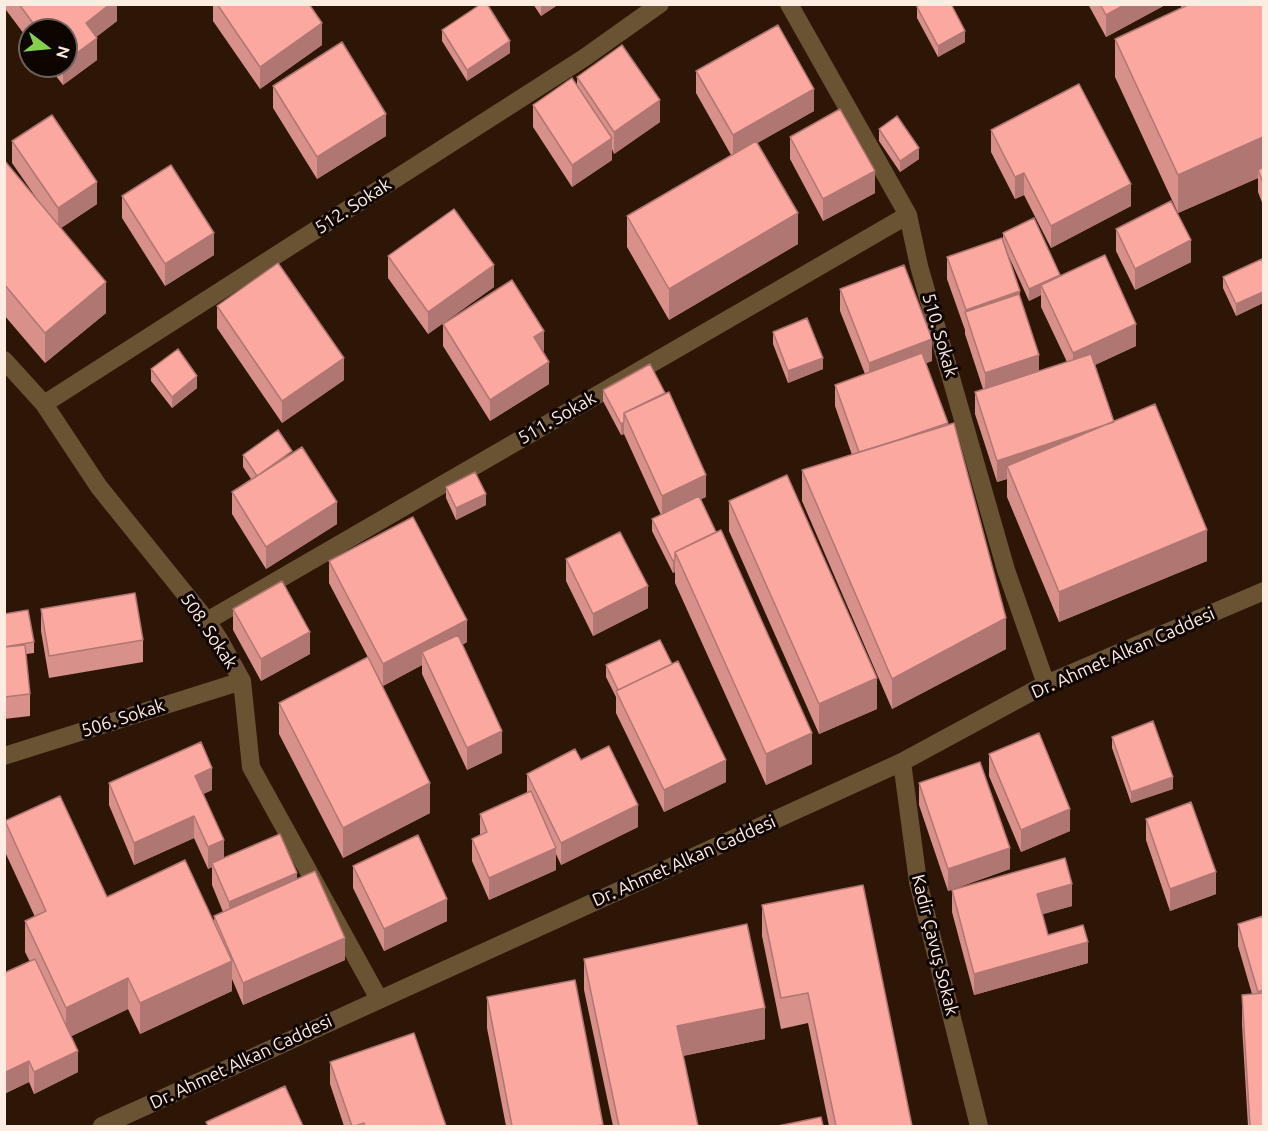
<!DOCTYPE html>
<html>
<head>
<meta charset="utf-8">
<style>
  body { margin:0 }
  #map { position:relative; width:1268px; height:1131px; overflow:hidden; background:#2d1605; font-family:Ubuntu,sans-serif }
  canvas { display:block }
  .frame { position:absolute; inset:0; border:6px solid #fcece1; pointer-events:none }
  .north { position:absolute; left:18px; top:18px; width:60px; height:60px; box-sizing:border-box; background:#0e0501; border:2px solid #6d615b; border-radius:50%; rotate:106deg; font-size:16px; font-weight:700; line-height:24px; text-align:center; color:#fcece1 }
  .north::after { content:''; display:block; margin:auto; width:21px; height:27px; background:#86cf4b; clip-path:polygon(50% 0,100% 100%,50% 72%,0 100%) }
</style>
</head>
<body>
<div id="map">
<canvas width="1268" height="1131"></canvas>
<div class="frame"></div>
<div class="north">N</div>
</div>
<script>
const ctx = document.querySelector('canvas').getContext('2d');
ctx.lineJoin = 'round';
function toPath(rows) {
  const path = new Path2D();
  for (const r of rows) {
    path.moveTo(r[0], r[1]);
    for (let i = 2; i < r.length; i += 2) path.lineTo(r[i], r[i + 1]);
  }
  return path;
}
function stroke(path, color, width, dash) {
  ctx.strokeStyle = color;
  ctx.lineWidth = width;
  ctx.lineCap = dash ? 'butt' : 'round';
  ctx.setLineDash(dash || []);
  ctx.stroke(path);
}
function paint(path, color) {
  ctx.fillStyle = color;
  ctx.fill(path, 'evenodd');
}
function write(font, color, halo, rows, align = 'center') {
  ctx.font = font + ' Ubuntu,sans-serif';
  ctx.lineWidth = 6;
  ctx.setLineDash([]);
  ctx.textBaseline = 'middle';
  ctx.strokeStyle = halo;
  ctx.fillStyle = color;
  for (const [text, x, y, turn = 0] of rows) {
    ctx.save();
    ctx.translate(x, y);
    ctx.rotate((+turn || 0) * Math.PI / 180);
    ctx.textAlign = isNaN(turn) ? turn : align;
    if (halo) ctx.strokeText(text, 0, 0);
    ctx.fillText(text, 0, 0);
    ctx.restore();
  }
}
stroke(toPath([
  [789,4,908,215,919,266,1006,570,1046,684],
  [4,360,44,404,99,487,207,621,220,641,242,681,251,767,379,999],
  [44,404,584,58,660,4],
  [207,621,908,215],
  [4,756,242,681],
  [902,762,918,882,979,1126],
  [102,1126,902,762,1046,684,1264,591]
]), '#695333', 18);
paint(toPath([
  [6,4,117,4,117,21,96,37,97,60,63,85,48,66,66,66,66,30,30,30,30,42,6,10],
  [213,4,309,4,322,45,260,89,213,21],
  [533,4,559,4,541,16],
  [1088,4,1167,4,1106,37],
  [1180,4,1263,4,1263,205,1258,192,1258,178,1178,213,1115,77,1115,39,1182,8],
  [917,7,965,42,938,57,917,18],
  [442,30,510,53,467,81,442,41],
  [696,71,814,111,757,143,798,244,669,320,627,247,627,216,731,155,696,93],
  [577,77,660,122,614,154,612,149,612,160,572,187,533,127,533,105,577,85],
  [273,86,386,136,317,179,273,108],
  [879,129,919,159,900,172,879,141],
  [991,130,1131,206,1051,248,1024,195,1015,199,991,152],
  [790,137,875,193,823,221,790,159],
  [12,141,97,204,61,228,106,313,45,363,4,315,4,160,37,199,12,163],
  [122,196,214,255,165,286,122,218],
  [1116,229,1191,262,1135,290,1116,251],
  [1003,233,1060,276,1136,346,1095,365,1114,422,1207,561,1059,622,1007,497,1007,479,997,482,975,414,975,392,983,389,965,334,965,330,947,279,947,257,1003,243],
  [1005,248,1029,301,1041,295,1041,307,1067,362,1039,371,1020,297],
  [388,256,494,287,428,334,388,278],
  [1263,263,1263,303,1236,316,1223,288,1223,277],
  [840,289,932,361,926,363,948,425,1006,649,892,709,802,501,802,470,852,455,835,406,835,385,865,374,840,311],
  [217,306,344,380,282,423,217,328],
  [443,324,544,353,549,384,490,421,443,346],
  [773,332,823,369,788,383,773,344],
  [151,369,197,388,172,408,151,381],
  [603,390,706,497,701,499,812,764,766,785,675,583,675,572,673,573,652,531,652,519,661,515,624,434,621,435,603,401],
  [243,455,337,524,266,569,232,514,232,492,251,479,243,467],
  [446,487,486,505,456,520,446,498],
  [729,501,877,709,819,734,729,531],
  [566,559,648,608,593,636,566,581],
  [329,561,467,642,462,645,502,753,467,770,422,674,422,665,383,686,329,583],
  [41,609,143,640,143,662,49,678,41,631],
  [233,609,310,654,261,681,233,630],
  [4,614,34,642,34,653,26,654,30,694,30,716,4,719],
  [606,665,726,782,664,812,616,713,616,697,606,677],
  [279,703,430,813,343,858,279,734],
  [1112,737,1173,789,1131,803,1112,748],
  [989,754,1070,831,1021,852,989,776],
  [581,760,638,827,561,865,556,854,556,870,489,900,472,861,472,839,480,836,480,814,527,793,527,774],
  [109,783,212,790,203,794,224,858,297,879,345,960,243,1005,232,979,232,991,140,1034,128,1009,71,1036,78,1072,34,1094,29,1082,4,1094,4,973,30,962,25,952,25,921,35,917,5,852,5,821,107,897,214,921,214,916,223,912,212,885,212,867,208,869,194,838,134,865,109,805],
  [919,783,1010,869,948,891,919,805],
  [1146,819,1216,894,1170,911,1146,840],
  [353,866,447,921,384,951,353,888],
  [952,890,1072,906,1042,914,1048,935,1088,963,974,995,952,912],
  [762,905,912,1126,829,1126,808,1023,781,1029,762,936],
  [1263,916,1263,1126,1248,1126,1242,1025,1242,995,1252,994,1238,946,1238,924],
  [584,959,765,1039,683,1056,698,1126,613,1126,584,990],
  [487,997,603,1125,603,1126,506,1126,487,1028],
  [330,1062,446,1126,344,1126,330,1084]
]), '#d8908a');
paint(toPath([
  [110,4,117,4,117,21,86,45,86,23],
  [541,4,559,4,541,16],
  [1126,4,1167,4,1106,37,1106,15],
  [322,23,322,45,260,89,260,67],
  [965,31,965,42,938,57,938,46],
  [97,38,97,60,63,85,63,66,66,66,66,61],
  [510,41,510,53,467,81,467,70],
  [814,89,814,111,733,157,733,135],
  [660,100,660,122,614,154,614,132],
  [386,114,386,136,317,179,317,157],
  [1263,137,1263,175,1258,170,1258,178,1178,213,1178,175],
  [612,138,612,160,572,187,572,165],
  [919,148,919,159,900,172,900,161],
  [875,171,875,193,823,221,823,199],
  [1024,173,1024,195,1015,199,1015,177],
  [97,182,97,204,58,230,58,208],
  [1131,184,1131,206,1051,248,1051,226],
  [798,213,798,244,669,320,669,289],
  [214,233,214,255,165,286,165,264],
  [1191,240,1191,262,1135,290,1135,269],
  [494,265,494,287,428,334,428,312],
  [1060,275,1060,286,1041,285,1041,295,1029,301,1029,289],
  [106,282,106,313,45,363,45,333],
  [1020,291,1020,313,966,315,966,310],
  [1263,292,1263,303,1236,316,1236,304],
  [1136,324,1136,346,1073,375,1073,353],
  [544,331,544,352,534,337],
  [932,339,932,361,869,385,869,363],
  [1039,355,1039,377,985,395,985,373],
  [344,358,344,380,282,423,282,401],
  [823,358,823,369,788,383,788,371],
  [549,362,549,384,490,421,490,400],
  [197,376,197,388,172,408,172,397],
  [624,422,624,434,621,435,621,424],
  [1114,422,1007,466,1007,479,997,482,997,461],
  [948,423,948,445,860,454],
  [706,475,706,497,662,518,662,496],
  [486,494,486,505,456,520,456,508],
  [337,502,337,524,266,569,266,547],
  [1207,530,1207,561,1059,622,1059,592],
  [675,560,675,572,673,573,673,561],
  [648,586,648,608,593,636,593,614],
  [1006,618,1006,649,892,709,892,679],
  [467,620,467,642,428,663,422,652,422,665,383,686,383,664],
  [310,632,310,654,261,681,261,659],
  [877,678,877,709,819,734,819,704],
  [502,731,502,753,467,770,467,748],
  [812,733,812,764,766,785,766,754],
  [726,760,726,782,664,812,664,790],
  [212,768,212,790,195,798,195,776],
  [1173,777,1173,789,1131,803,1131,792],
  [430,783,430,813,343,858,343,828],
  [638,805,638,827,561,865,561,843],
  [1070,809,1070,831,1021,852,1021,830],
  [194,816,194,838,134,865,134,843],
  [224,840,224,862,212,863,212,867,208,869,208,847],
  [556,848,556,870,489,900,489,878],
  [1010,848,1010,869,948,891,948,869],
  [1216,872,1216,894,1170,911,1170,889],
  [297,873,297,895,229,924,229,902],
  [1072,884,1072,906,1037,916,1037,894],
  [447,899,447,921,384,951,384,929],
  [345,938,345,960,243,1005,243,983],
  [1088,942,1088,963,974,995,974,974],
  [232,961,232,991,140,1034,140,1003],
  [128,978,128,1009,66,1039,66,1008],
  [765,1008,765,1039,677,1057,677,1026],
  [78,1051,78,1072,34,1094,34,1072],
  [29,1061,29,1082,4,1094,4,1073]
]), '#b07671');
const building = toPath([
  [19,4,110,4,86,23,97,38,66,61,66,30,38,30,19,4],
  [217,4,309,4,322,23,260,67,217,4],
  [481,4,487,4,510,41,467,70,442,30,481,4],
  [920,4,951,4,965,31,938,46,917,7,920,4],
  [1100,4,1126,4,1106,15,1100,4],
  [1190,4,1263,4,1263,137,1178,175,1115,39,1190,4],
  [778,25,814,89,733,135,696,71,778,25],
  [342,42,386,114,317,157,273,86,342,42],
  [622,45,660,100,614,132,577,77,622,45],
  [572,78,612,138,572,165,533,105,572,78],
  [1079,84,1131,184,1051,226,1024,173,1015,177,991,130,1079,84],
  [840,109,875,171,823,199,790,137,840,109],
  [52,115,97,182,58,208,12,141,52,115],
  [897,116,919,148,900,161,879,129,897,116],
  [756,141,798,213,669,289,627,216,756,141],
  [4,160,106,282,45,333,4,284,4,160],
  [171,165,214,233,165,264,122,196,171,165],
  [1263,167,1263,183,1258,170,1263,167],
  [1171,201,1191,240,1135,269,1116,229,1171,201],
  [454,209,494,265,428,312,388,256,454,209],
  [1034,218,1060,275,1029,289,1003,233,1034,218],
  [1002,238,1020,291,966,310,947,257,1002,238],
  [1105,255,1136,324,1073,353,1041,285,1105,255],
  [1262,259,1263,263,1263,292,1236,304,1223,277,1262,259],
  [278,263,344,358,282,401,217,306,278,263],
  [904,265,932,339,869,363,840,289,904,265],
  [512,280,544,331,534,337,549,362,490,400,443,324,512,280],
  [1019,294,1039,355,985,373,965,312,1019,294],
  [807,318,823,358,788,371,773,332,807,318],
  [178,349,197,376,172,397,151,369,178,349],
  [922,353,948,423,901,439,859,452,835,385,922,353],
  [1091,354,1114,422,997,461,975,392,1091,354],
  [650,364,665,393,624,413,624,422,621,424,603,390,650,364],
  [669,392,706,475,662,496,624,413,669,392],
  [1155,404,1207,530,1059,592,1007,466,1155,404],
  [954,423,1006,618,892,679,802,470,954,423],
  [278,430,292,451,257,476,243,455,278,430],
  [302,447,337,502,266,547,232,492,302,447],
  [475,472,486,494,456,508,446,487,475,472],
  [787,475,877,678,819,704,729,501,787,475],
  [699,496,716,532,675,552,675,560,673,561,652,519,699,496],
  [413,517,467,620,383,664,329,561,413,517],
  [721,530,812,733,766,754,675,552,721,530],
  [620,532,648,586,593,614,566,559,620,532],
  [282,581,310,632,261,659,233,609,282,581],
  [135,593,143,640,49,656,41,609,135,593],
  [28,610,34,642,4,647,4,614,28,610],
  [458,635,502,731,467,748,422,652,458,635],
  [660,640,672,664,618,690,606,665,660,640],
  [25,645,30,694,4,697,4,647,25,645],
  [368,657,430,783,343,828,279,703,368,657],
  [678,661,726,760,664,790,616,691,678,661],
  [1153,721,1173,777,1131,792,1112,737,1153,721],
  [1039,733,1070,809,1021,830,989,754,1039,733],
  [201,742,212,768,195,776,224,840,208,847,194,816,134,843,109,783,201,742],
  [609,746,638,805,561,843,527,774,575,749,581,760,609,746],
  [980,762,1010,848,948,869,919,783,980,762],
  [531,791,556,848,489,878,472,839,487,832,480,814,531,791],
  [60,796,107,897,185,860,232,961,140,1003,128,978,66,1008,25,921,46,911,5,821,60,796],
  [1191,802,1216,872,1170,889,1146,819,1191,802],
  [280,834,297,873,229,902,212,863,280,834],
  [418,835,447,899,384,929,353,866,418,835],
  [1065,858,1072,884,1037,894,1048,935,1083,925,1088,942,974,974,952,890,1065,858],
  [315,871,345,938,243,983,214,916,315,871],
  [863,885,912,1126,836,1126,808,993,781,998,762,905,863,885],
  [1263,916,1263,990,1258,992,1238,924,1263,916],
  [747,924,765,1008,677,1026,698,1126,619,1126,584,959,747,924],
  [35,959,78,1051,34,1072,29,1061,4,1073,4,973,35,959],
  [575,980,603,1125,595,1126,512,1126,487,997,575,980],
  [1263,993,1263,1126,1250,1126,1242,995,1263,993],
  [414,1033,446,1126,365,1126,364,1123,355,1126,352,1126,330,1062,414,1033],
  [285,1086,303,1126,208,1126,206,1122,285,1086],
  [821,1117,823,1126,778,1126,821,1117]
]);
paint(building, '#fba8a1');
stroke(building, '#b07671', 1.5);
write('18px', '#fcece1', '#0e0501', [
  ["512. Sokak",353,206,-33],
  ["510. Sokak",940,335,74],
  ["511. Sokak",557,418,-30],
  ["508. Sokak",209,631,56],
  ["Dr. Ahmet Alkan Caddesi",1123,653,-24],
  ["506. Sokak",123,718,-18],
  ["Dr. Ahmet Alkan Caddesi",684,861,-24],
  ["Kadir Çavuş Sokak",935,945,76],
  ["Dr. Ahmet Alkan Caddesi",241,1062,-25]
]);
</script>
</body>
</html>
